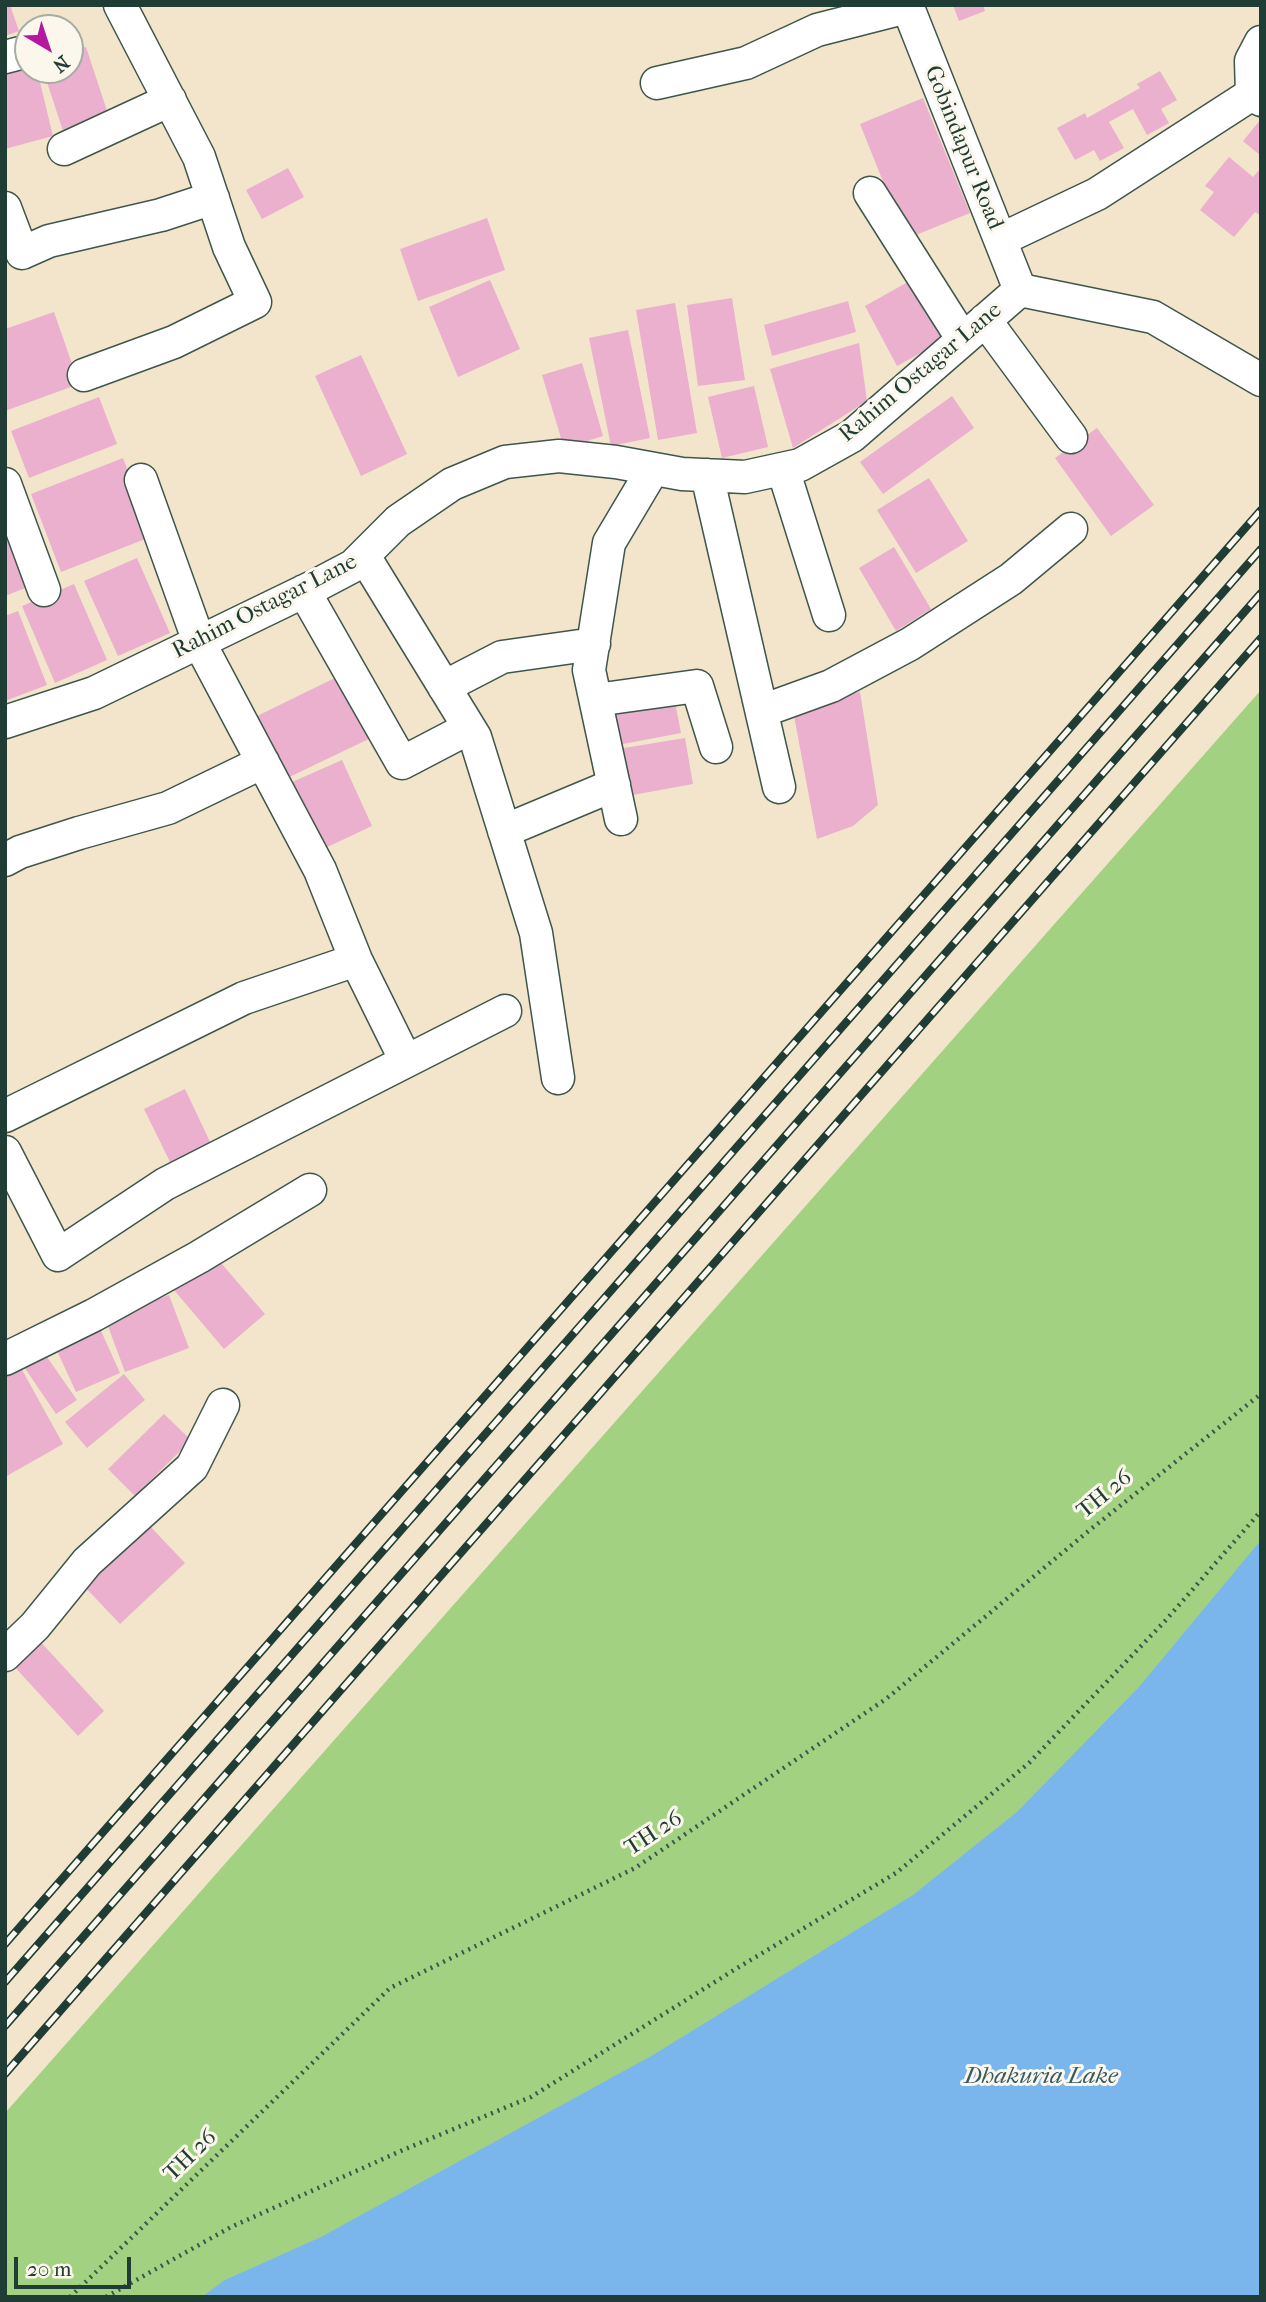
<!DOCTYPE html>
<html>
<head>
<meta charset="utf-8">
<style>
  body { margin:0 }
  #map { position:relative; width:1266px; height:2302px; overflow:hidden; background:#f2e5cb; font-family:"IM FELL French Canon",serif }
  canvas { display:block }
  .frame { position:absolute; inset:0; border:7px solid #1f3d34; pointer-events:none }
  .north { position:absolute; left:14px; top:14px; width:70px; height:70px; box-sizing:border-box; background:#fbf7ec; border:2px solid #a3ada2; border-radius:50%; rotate:141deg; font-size:19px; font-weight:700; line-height:28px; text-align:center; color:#1f3d34 }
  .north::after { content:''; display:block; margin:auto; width:24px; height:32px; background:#b5179e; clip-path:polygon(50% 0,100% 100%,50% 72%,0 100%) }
  .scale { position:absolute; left:14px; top:2257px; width:117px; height:32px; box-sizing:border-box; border:4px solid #1f3d34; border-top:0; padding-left:9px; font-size:21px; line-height:24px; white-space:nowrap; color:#1f3d34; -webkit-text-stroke:5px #fbf7ec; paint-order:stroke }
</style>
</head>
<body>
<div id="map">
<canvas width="1266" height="2302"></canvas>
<div class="frame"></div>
<div class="north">N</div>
<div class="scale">20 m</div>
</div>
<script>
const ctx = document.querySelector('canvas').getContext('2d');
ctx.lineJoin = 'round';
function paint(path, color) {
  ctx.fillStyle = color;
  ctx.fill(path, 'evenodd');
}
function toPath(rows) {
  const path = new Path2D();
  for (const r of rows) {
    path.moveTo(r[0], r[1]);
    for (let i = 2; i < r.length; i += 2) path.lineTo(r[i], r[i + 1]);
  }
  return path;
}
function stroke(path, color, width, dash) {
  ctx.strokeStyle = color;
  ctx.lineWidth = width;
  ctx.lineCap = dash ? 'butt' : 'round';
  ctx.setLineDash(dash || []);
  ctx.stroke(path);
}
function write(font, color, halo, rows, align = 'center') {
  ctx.font = font + ' "IM FELL French Canon",serif';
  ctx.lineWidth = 6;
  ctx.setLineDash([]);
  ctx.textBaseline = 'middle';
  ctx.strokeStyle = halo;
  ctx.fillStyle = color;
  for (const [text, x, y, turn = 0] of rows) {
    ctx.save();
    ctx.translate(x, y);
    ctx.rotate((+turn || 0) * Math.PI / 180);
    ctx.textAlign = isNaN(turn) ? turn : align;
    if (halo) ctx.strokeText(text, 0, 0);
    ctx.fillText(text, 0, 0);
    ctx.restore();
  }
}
paint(toPath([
  [1261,690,1261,2297,5,2297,5,2113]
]), '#a2d281');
paint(toPath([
  [1261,1540,1261,2297,202,2297,225,2280,321,2237,653,2055,913,1895,1017,1812,1139,1687]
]), '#7ab5ec');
paint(toPath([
  [5,5,10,5,19,31,5,36],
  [953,5,983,5,985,11,959,21],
  [86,47,109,117,63,131,43,70,70,70,70,52],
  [28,56,28,70,37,70,53,136,5,149,5,62],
  [1160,71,1177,100,1161,109,1169,123,1147,135,1133,109,1109,122,1124,148,1100,161,1094,150,1075,160,1057,128,1085,113,1087,118,1140,88,1137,84],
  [923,98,970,213,906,239,860,124],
  [1261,119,1261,156,1243,141],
  [1229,157,1253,177,1261,168,1261,216,1255,212,1234,237,1200,210,1214,192,1205,186],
  [288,168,304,197,262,219,246,190],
  [487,218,505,270,418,301,400,249],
  [915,278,948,338,897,366,865,306],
  [490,280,520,349,458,377,429,307],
  [732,298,745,380,698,386,687,305],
  [848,301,856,332,772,356,764,325],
  [675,303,697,433,658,440,636,310],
  [54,312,79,384,5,411,5,329],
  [628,330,650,438,611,446,589,338],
  [859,343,867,401,793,448,770,369],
  [361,355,407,454,361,476,315,376],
  [582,363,603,436,564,448,542,375],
  [754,386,768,447,722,458,708,397],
  [952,396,974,428,883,494,860,462],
  [99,397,117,444,29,478,11,431],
  [1097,428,1154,505,1111,536,1055,458],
  [123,458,153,536,61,572,31,494],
  [929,478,968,541,916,573,877,510],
  [5,515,33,585,5,596],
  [894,547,931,609,896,631,859,568],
  [137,558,170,633,118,656,84,581],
  [74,584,107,660,55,683,22,606],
  [18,611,47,685,5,701,5,616],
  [345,673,375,736,281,781,251,719],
  [860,692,878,805,853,826,817,839,792,705],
  [674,697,681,733,618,745,611,709],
  [685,738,693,784,627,796,618,749],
  [342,760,372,826,321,850,290,783],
  [185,1089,212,1146,172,1166,144,1109],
  [215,1256,265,1314,224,1349,174,1290],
  [169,1295,189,1348,125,1372,105,1318],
  [97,1322,120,1373,76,1392,53,1342],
  [40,1347,77,1400,56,1414,20,1361],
  [21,1368,63,1444,5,1477,5,1377],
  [124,1374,145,1400,87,1448,65,1422],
  [164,1414,191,1440,135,1496,108,1469],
  [147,1523,185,1563,120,1624,82,1584],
  [38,1639,104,1711,78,1736,11,1663]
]), '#eab0ce');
const street = toPath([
  [907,5,1020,290],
  [5,57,28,51],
  [657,83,746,63,817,30,907,7],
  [1252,94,1251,61,1261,42],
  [64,149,170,100],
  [870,193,962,338],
  [5,208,22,253,49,241,161,215,213,198],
  [1000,240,1097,194,1252,94,1261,100],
  [1020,290,1153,317,1261,380],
  [985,320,1071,437],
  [84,375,174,342,255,302,229,247,199,157,120,5],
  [783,469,829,615],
  [707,475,779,787],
  [141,480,199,642,320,870,356,960,406,1061],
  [5,484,44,590],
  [364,556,475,737,536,933,558,1078],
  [304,591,402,763,469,728],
  [444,687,502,657,594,644],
  [596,700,697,686,716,747],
  [762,711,831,686,910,644,1011,579,1071,529],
  [5,722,94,693,317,585,353,566,398,521,452,484,505,462,559,456,616,462,682,474,745,477,800,465,852,436,1020,290],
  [621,819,589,670,609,543,653,469],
  [504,831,614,785],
  [5,860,20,852,79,833,168,808,263,762],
  [5,1116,244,998,356,960],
  [5,1152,58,1255,165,1184,505,1011],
  [5,1359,94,1315,199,1257,310,1190],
  [5,1655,35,1626,87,1562,192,1467,223,1405]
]);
stroke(street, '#3f564b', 35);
stroke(toPath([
  [70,2297,390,1988,635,1868,886,1699,1091,1529,1261,1394],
  [106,2297,231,2227,403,2150,531,2097,734,1970,896,1873,1029,1763,1166,1620,1261,1511]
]), '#3f564b', 4.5, [2, 5]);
stroke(street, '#fff', 32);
const rail = toPath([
  [5,1944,1261,510],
  [5,1982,1261,549],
  [5,2026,1261,593],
  [5,2074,1261,638]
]);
stroke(rail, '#1f3d34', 8);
stroke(rail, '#fbf7ec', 5, [16]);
write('23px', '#1f3d34', '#fbf7ec', [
  ["Gobindapur Road",963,148,68],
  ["Rahim Ostagar Lane",921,373,-40],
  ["Rahim Ostagar Lane",265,607,-27],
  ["TH 26",1105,1495,-39],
  ["TH 26",654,1834,-33],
  ["TH 26",191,2156,-44]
]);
write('italic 24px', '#365b62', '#fbf7ec', [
  ["Dhakuria Lake",1041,2077]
]);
</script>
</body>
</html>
